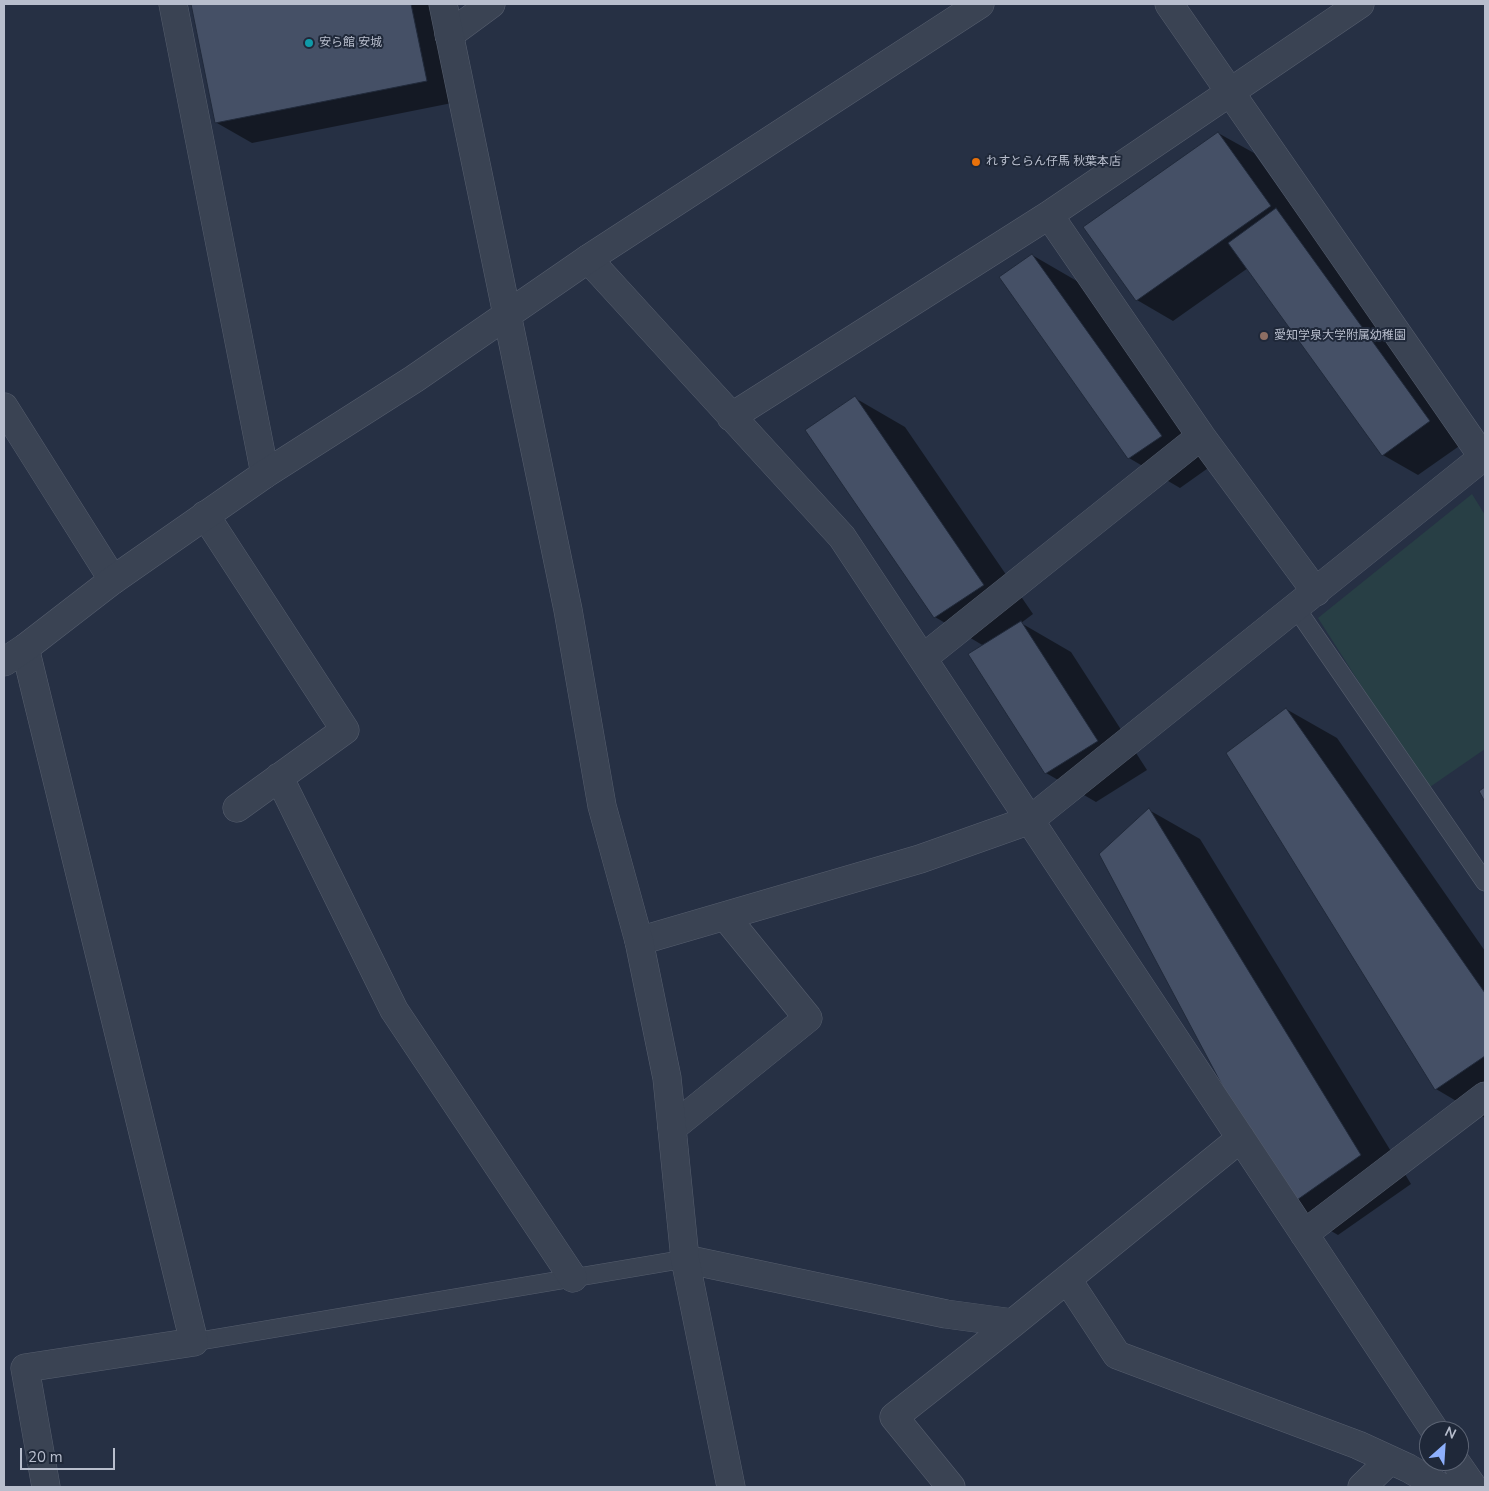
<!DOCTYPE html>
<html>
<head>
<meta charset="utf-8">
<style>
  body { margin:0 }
  #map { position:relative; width:1489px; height:1491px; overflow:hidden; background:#263044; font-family:"Nunito Sans",sans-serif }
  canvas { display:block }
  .frame { position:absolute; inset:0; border:5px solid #b8becd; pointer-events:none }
  .north { position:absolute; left:1419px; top:1421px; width:50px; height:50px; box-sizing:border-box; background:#1f2839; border:1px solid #5c6474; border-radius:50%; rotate:26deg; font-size:14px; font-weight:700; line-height:20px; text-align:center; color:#b8becd }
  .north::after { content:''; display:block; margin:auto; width:18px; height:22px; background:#8eb0fc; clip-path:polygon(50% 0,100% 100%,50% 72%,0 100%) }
  .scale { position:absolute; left:20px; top:1448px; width:95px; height:22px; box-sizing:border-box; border:2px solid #b8becd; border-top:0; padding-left:6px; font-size:15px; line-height:18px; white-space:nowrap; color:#b8becd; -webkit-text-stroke:4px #1f2839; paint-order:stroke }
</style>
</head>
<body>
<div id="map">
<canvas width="1489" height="1491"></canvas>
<div class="frame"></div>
<div class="north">N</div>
<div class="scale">20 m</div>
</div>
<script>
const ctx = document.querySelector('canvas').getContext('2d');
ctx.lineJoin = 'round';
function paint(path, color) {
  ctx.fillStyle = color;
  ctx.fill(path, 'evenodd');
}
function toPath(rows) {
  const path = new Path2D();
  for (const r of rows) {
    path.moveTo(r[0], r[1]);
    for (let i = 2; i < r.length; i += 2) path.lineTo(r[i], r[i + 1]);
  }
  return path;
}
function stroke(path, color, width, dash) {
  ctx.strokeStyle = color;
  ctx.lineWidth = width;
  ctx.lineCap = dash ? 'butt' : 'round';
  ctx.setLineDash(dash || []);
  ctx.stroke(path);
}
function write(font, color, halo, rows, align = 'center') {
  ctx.font = font + ' "Nunito Sans","Noto Sans JP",sans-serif';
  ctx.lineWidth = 4;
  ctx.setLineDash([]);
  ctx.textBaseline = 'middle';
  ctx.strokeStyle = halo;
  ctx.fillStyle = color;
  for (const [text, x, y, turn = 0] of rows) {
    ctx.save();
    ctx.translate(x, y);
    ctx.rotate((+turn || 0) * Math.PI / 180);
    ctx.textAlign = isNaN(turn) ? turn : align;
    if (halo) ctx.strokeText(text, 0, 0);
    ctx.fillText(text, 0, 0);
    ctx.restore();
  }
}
paint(toPath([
  [1472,494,1485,515,1485,749,1427,789,1318,618]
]), '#283f45');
paint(toPath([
  [192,4,442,4,462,101,252,143,217,123],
  [1218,133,1254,153,1306,226,1311,230,1465,442,1418,475,1383,455,1248,268,1173,321,1137,300,1085,227],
  [1032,255,1082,284,1211,466,1180,488,1129,458,1000,278],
  [855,398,905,427,1033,614,1021,623,1071,652,1147,770,1096,802,1046,773,984,646,935,617],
  [1286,709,1337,738,1485,951,1485,1118,1436,1089],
  [1149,810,1200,839,1411,1184,1338,1235,1288,1206]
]), '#0007');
const building = toPath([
  [191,4,411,4,427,81,215,123,191,4],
  [1218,132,1271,206,1136,301,1083,227,1218,132],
  [1276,208,1430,421,1382,456,1228,243,1276,208],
  [1032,254,1162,436,1128,459,999,277,1032,254],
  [855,396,984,585,934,618,805,430,855,396],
  [1021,621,1098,741,1045,774,968,654,1021,621],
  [1286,708,1485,993,1485,1056,1435,1090,1226,753,1286,708],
  [1485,787,1485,802,1479,791,1485,787],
  [1149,808,1361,1155,1287,1207,1099,854,1149,808]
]);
paint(building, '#455066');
stroke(building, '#212a3b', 1);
const service = toPath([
  [1296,608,1485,882],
  [194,1342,685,1259]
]);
const minor = toPath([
  [173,4,265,474],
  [1169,4,1485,460],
  [449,35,491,4],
  [1049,215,1201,436,1316,592],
  [588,259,842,537,1435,1431],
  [4,407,113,580],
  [731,417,1049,215,1360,4],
  [205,515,345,730,237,808],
  [25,648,194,1342,25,1368,46,1487],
  [923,658,1201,436],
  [279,777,394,1010,573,1278],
  [639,941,920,859,1030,820,1483,457],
  [672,1128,808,1018,725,916],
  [1304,1234,1485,1096],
  [685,1259,946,1314,1013,1323],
  [1067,1279,1117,1355,1358,1445,1408,1468,1441,1487],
  [1455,1461,1473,1487],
  [951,1487,894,1417,1013,1323,1241,1138],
  [1362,1487,1390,1460]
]);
const tertiary = toPath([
  [443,4,568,610,602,806,639,941,667,1078,685,1259,731,1487],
  [4,662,25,648,113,580,265,474,414,379,588,259,980,4]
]);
stroke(service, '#565e6e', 19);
stroke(minor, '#565e6e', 29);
stroke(tertiary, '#565e6e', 29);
stroke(service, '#3a4353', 18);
stroke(minor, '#3a4353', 28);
stroke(tertiary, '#3a4353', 28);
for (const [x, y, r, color] of [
  [309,43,5,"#0f9aa8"],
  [976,162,5,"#e8710a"],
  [1264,336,5,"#8d6e63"]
]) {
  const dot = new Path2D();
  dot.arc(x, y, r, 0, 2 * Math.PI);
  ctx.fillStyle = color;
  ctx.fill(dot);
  stroke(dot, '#1f2839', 2);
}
write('12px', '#b8becd', '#1f2839', [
  ["安ら館 安城",319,43],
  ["れすとらん仔馬 秋葉本店",986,162],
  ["愛知学泉大学附属幼稚園",1274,336]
], 'left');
</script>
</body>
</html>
